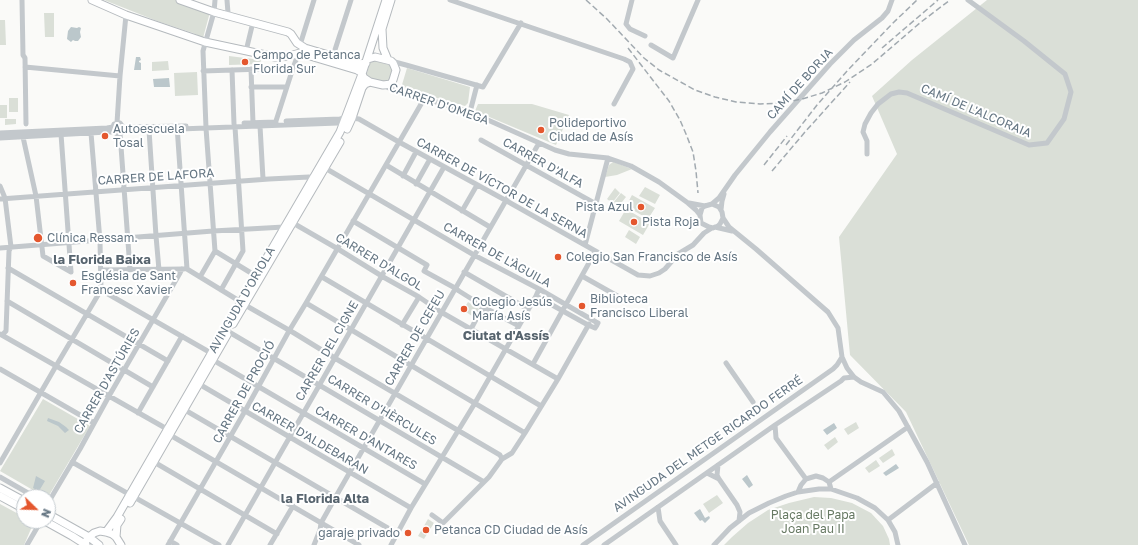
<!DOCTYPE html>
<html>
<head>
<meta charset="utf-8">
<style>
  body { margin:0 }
  #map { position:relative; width:1138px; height:545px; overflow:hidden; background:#fafaf8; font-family:"Golos Text",sans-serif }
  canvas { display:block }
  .north { position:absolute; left:16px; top:489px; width:40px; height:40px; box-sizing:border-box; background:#fff; border:1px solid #c1c8cd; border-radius:50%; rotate:113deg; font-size:11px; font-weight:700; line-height:16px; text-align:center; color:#657683 }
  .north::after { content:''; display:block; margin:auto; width:14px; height:18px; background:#e4572e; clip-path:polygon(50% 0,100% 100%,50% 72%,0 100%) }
</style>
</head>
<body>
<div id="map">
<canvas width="1138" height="545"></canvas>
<div class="north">N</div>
</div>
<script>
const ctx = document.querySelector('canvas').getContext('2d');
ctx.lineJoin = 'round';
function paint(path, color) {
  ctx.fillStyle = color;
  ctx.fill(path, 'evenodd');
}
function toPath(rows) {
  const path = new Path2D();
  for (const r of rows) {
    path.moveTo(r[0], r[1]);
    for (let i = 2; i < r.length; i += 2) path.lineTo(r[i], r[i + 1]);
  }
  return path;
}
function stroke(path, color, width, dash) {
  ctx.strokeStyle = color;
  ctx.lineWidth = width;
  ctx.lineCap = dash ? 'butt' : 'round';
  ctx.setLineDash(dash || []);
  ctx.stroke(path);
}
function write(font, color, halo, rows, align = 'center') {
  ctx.font = font + ' "Golos Text",sans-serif';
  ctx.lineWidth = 4;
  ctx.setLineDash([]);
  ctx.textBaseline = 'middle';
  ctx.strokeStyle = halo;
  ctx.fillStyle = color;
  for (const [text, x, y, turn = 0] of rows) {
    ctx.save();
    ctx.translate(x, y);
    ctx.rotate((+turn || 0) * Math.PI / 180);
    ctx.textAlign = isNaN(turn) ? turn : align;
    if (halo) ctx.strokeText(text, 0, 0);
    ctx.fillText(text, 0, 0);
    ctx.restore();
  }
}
paint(toPath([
  [104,0,176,0,210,12,203,38,193,33,157,21],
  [987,0,1138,0,1138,545,969,545,906,412,850,355,839,237,897,154,872,96,912,60],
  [44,13,54,13,54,37,45,37],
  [0,20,5,20,6,45,0,45],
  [229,56,261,60,260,64,229,65],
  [168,61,169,70,152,71,152,62],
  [373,61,376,61,389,65,391,67,392,71,389,81,387,82,371,80,367,76,367,73,370,63],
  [407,68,470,87,468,103,465,106,401,88],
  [197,72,198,95,175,96,174,73],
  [9,98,18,98,18,112,9,112],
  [478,104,532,104,569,115,556,145,475,111],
  [0,105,7,105,7,118,0,118],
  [5,119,16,119,16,124,5,125],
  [613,162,614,162,632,169,617,175,605,177,609,165],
  [645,187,660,195,655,204,639,196],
  [615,188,620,193,612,203,607,199],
  [621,193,626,197,618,207,613,203],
  [632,195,655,208,648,219,626,206],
  [626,209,650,223,643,235,619,221],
  [629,230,640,237,636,244,625,237],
  [468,302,479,309,475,318,463,310],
  [43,399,90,426,48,497,45,497,0,471],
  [856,422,859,428,848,435,844,429],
  [835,437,838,442,828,450,824,445],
  [892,449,895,455,883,463,879,458],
  [876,460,880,466,869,473,865,468],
  [717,495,723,503,709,513,703,504],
  [814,497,831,498,852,503,871,513,883,526,889,539,890,545,724,545,732,537,748,523,768,510,789,503],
  [0,504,24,517,24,521,32,521,34,522,24,545,0,545],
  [428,519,434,523,424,539,418,536]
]), '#dadfd7');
paint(toPath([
  [71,27,77,28,79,27,81,28,80,32,81,37,78,41,75,41,73,40,71,42,67,39,68,31],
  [136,57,140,57,141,60,139,61,139,62,141,63,141,70,134,70],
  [169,78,170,87,154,87,153,79],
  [48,418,59,422,66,427,69,430,65,433,58,426,47,421],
  [834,423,837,428,827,435,823,430],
  [896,464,899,468,886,476,883,473],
  [747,475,753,485,749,488,742,479],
  [36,476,45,481,39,491,33,488],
  [700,509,705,518,709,516,710,518,705,523,702,520,700,521,694,513]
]), '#bbc7cb');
const major = toPath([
  [92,0,126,15,205,42,275,57,289,56,300,53,357,70,361,72,364,78,370,82,383,85,391,84,393,80,396,70,393,63,391,61,375,57,368,59],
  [180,0,214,12,288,32,291,34,297,43,305,48,359,64,366,63],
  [388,60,383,48,382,29,391,0],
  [347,129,352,118,362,88,365,84,370,82],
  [233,324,340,142],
  [0,488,24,501],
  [0,496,24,509],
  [130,503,227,335],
  [48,514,89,537,99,545],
  [45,521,72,536,86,545],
  [106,532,117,517,241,302,340,132,362,74,386,0],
  [116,537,117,525,121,519],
  [83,545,89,537,94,533,100,531,106,532,112,534,116,537,121,545]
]);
stroke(major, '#b5babe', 9);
stroke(toPath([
  [22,0,23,55,25,58,26,124],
  [227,0,228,13,232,16],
  [450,0,624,59,630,62,633,69,614,104],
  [632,0,626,24,630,29,645,36],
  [300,45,314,0],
  [651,45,673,58,698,0],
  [246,51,253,22],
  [333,56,351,0],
  [391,61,406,65,483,87,521,23],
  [25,67,120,76],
  [251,69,253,123],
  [232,70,234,124],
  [203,71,293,68],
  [383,85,389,88,470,112,555,150,569,154,608,158,631,166,659,182,688,203,696,210,700,215],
  [251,87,286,87],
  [470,112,477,85],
  [286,121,340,119,344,118],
  [117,123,120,123,123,127,128,127,186,126],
  [117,123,120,76,126,15],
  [244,123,276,122],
  [275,124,293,68,298,55,300,53],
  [177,126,187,269],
  [260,126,263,179],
  [149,130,156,236,159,270],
  [0,133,107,128,113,127,114,124,117,123],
  [91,133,100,241,101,290],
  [120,133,130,269],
  [61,134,71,272],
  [23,137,36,196,43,256,71,272],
  [0,138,107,132,114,132,117,134,128,131,206,128,338,123,352,118,359,119,399,142,505,200,638,275,650,276,659,273,665,269,678,254,693,245,704,233,712,228],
  [481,140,596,204],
  [867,154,867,141,863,132,865,124,871,113,878,104,891,94,899,92,907,93,1029,145,1047,143,1064,119,1071,92,1065,74,1024,41,968,0],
  [386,165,490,227],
  [325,168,474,255,539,289,596,322,598,323,597,325,595,328,588,325,536,296],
  [403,176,416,152],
  [416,184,430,159],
  [0,186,5,198,11,247,9,251,6,331,2,335],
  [0,199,269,179,309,177,313,179],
  [689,203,705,206,712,204,719,207,722,212,723,218,720,224,718,226,713,228,709,227,701,223,700,215,702,208,705,206],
  [712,204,719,198,735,175,770,132,830,64,854,40,882,18,888,11,892,0],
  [721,210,722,201,724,194],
  [462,211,477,185],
  [723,218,729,227,756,249,828,312,838,328,842,357,847,368,854,377,861,382,883,392,899,411,927,462,965,545],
  [353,221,427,265,424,271,455,288,459,291,491,311,519,326],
  [293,223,338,249,385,278,419,297,441,312,558,379],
  [715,227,732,231],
  [585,245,608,158],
  [0,248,213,231,284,227],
  [215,251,256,276],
  [8,268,168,361],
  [187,269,241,302,245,305,294,333,338,360,500,455,502,459],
  [101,270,184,269],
  [464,272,528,309],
  [582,276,621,298],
  [200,277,215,251,206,128,203,51,214,12,215,0],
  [322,277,541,406],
  [101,290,211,353],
  [221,290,243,251,235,127],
  [7,301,153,387],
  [306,303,525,433],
  [402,325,419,297],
  [471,329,481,310,489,314,491,311],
  [229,332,484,482],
  [0,334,167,429,170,435,359,545],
  [213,360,425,484],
  [726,363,753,402],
  [533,364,595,252],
  [0,369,94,423],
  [199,384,411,508],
  [185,410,398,534],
  [138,413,182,336],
  [775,425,776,438,806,479],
  [72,462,219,545],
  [154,462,277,534],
  [0,463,56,366,101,290],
  [707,473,719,479,717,475,718,465],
  [0,477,35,497],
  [719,479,737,505,740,512,739,521],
  [829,482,908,427],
  [798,492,801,485,806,479,816,476,823,478,829,482,831,489],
  [48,503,80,449,109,396,180,273,182,269],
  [658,507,660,521,676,545],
  [432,515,443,523,489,477,502,459,512,453,525,433,558,379,589,324],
  [888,520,937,483],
  [170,541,177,545],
  [27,545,41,521],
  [168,545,245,411,289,331,306,303,424,99],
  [228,545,444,167],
  [270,545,293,506],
  [314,545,320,530,321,523,335,498,539,143],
  [391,545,411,508,475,403,536,296,539,289],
  [583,545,833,369,837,365,842,357],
  [604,545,775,425,841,381,844,378,854,377],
  [714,545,730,528,749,513,769,503,786,496,798,492,819,489,831,489,857,498,875,508,888,520,895,532,898,545]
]), '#c3c8cc', 5);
stroke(major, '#fff', 7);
stroke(toPath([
  [586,0,607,19,644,58,659,70,695,90,715,97,736,102,760,104,783,103,802,99,822,93,845,82,872,64,921,22,950,0],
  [628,48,669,101,680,120,686,134,693,152,696,171,698,193],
  [882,48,938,0],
  [786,145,817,105,848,70,893,23,917,0],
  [764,165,787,136],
  [772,171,805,132,850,82]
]), '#a2aab0', 1.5, [6, 3]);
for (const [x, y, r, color] of [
  [245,62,4,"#e4572e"],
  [541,130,4,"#e4572e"],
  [105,136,4,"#e4572e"],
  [641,207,4,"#e4572e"],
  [634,222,4,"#e4572e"],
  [38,238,5,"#e4572e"],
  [558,257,4,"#e4572e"],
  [73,283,4,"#e4572e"],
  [582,306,4,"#e4572e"],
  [464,309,4,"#e4572e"],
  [426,530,4,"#e4572e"],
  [408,533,4,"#e4572e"]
]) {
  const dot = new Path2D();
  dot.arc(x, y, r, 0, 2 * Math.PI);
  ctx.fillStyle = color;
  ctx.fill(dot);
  stroke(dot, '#fff', 1.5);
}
write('12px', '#657683', '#fff', [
  ["Campo de Petanca",253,55],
  ["Florida Sur",253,69],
  ["Polideportivo",549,123],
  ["Ciudad de Asís",549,137],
  ["Autoescuela",113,129],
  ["Tosal",113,143],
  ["Pista Azul",633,207,"right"],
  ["Pista Roja",642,222],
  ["Clínica Ressam.",47,238],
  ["Colegio San Francisco de Asís",566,257],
  ["Església de Sant",81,276],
  ["Francesc Xavier",81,290],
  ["Biblioteca",590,299],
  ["Francisco Liberal",590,313],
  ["Colegio Jesús",472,302],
  ["María Asís",472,316],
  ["Petanca CD Ciudad de Asís",434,530],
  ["garaje privado",400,533,"right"]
], 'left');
write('12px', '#657683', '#fff', [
  ["CAMÍ DE BORJA",800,84,-48],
  ["CARRER D'OMEGA",439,104,19],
  ["CAMÍ DE L'ALCORAIA",976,111,23],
  ["CARRER D'ALFA",543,163,29],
  ["CARRER DE LAFORA",156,177,-4],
  ["CARRER DE VÍCTOR DE LA SERNA",502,188,29],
  ["CARRER DE L'ÀGUILA",497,255,29],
  ["CARRER D'ALGOL",379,262,31],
  ["AVINGUDA D'ORIOLA",242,300,-60],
  ["CARRER DE CEFEU",415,338,-60],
  ["CARRER DEL CIGNE",327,351,-60],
  ["CARRER D'ASTÚRIES",107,381,-60],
  ["CARRER DE PROCIÓ",244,392,-61],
  ["CARRER D'HÈRCULES",382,410,31],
  ["CARRER D'ALDEBARAN",310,438,30],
  ["CARRER D'ANTARES",366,438,30],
  ["AVINGUDA DEL METGE RICARDO FERRÉ",708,444,-35]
]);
write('12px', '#687a64', '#fff', [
  ["Plaça del Papa",813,515],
  ["Joan Pau II",813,529]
]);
write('bold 13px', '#57646e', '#fff', [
  ["la Florida Baixa",102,260],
  ["Ciutat d'Assís",506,336],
  ["la Florida Alta",325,499]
]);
</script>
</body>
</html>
